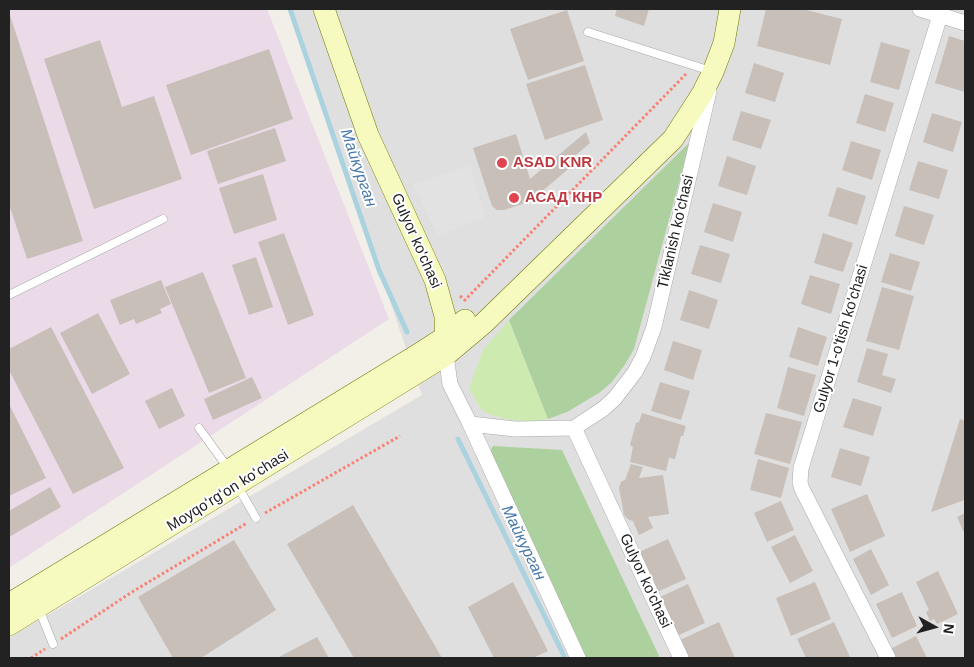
<!DOCTYPE html>
<html>
<head>
<meta charset="utf-8">
<style>
  body { margin:0 }
  #map { position:relative; width:974px; height:667px; overflow:hidden; background:#f2efe9; font-family:Arial,sans-serif }
  canvas { display:block }
  .frame { position:absolute; inset:0; border:10px solid #222; pointer-events:none }
  .north { position:absolute; left:909px; top:602px; width:50px; height:50px; -webkit-text-stroke:4px #fff; paint-order:stroke; rotate:97deg; font-size:14px; font-weight:700; line-height:20px; text-align:center; color:#222 }
  .north::after { content:''; display:block; margin:auto; width:18px; height:22px; background:#222; clip-path:polygon(50% 0,100% 100%,50% 72%,0 100%) }
</style>
</head>
<body>
<div id="map">
<canvas width="974" height="667"></canvas>
<div class="frame"></div>
<div class="north">N</div>
</div>
<script>
const ctx = document.querySelector('canvas').getContext('2d');
ctx.lineJoin = 'round';
function paint(path, color) {
  ctx.fillStyle = color;
  ctx.fill(path, 'evenodd');
}
function toPath(rows) {
  const path = new Path2D();
  for (const r of rows) {
    path.moveTo(r[0], r[1]);
    for (let i = 2; i < r.length; i += 2) path.lineTo(r[i], r[i + 1]);
  }
  return path;
}
function stroke(path, color, width, dash) {
  ctx.strokeStyle = color;
  ctx.lineWidth = width;
  ctx.lineCap = dash ? 'butt' : 'round';
  ctx.setLineDash(dash || []);
  ctx.stroke(path);
}
function write(font, color, halo, rows, align = 'center') {
  ctx.font = font + ' Arial,sans-serif';
  ctx.lineWidth = 4;
  ctx.setLineDash([]);
  ctx.textBaseline = 'middle';
  ctx.strokeStyle = halo;
  ctx.fillStyle = color;
  for (const [text, x, y, turn = 0] of rows) {
    ctx.save();
    ctx.translate(x, y);
    ctx.rotate((+turn || 0) * Math.PI / 180);
    ctx.textAlign = isNaN(turn) ? turn : align;
    if (halo) ctx.strokeText(text, 0, 0);
    ctx.fillText(text, 0, 0);
    ctx.restore();
  }
}
paint(toPath([
  [290,9,965,9,965,658,9,658,9,638,422,395]
]), '#e0dfdf');
paint(toPath([
  [9,9,267,9,389,319,9,568]
]), '#ebdbe8');
paint(toPath([
  [509,320,548,419,531,422,523,421,506,419,488,414,481,409,469,389,483,350]
]), '#cdebb0');
paint(toPath([
  [690,142,634,349,624,366,612,382,599,393,567,412,548,419,509,320],
  [493,446,562,450,660,658,584,658,488,456]
]), '#add19e');
paint(toPath([
  [470,166,485,217,438,235,413,184]
]), '#e2e2e2');
stroke(toPath([
  [290,9,379,270,407,332],
  [458,439,565,658]
]), '#aad3df', 5);
paint(toPath([
  [617,9,649,9,644,26,615,16],
  [766,9,802,9,842,19,830,65,757,46],
  [567,10,584,61,528,80,510,29],
  [9,12,83,241,27,259,9,204],
  [949,36,965,41,965,92,935,83],
  [100,40,122,107,154,96,182,179,94,209,44,59],
  [881,42,910,50,899,90,870,82],
  [269,49,293,119,191,155,166,85],
  [754,63,784,73,775,102,745,93],
  [585,65,603,120,545,140,526,84],
  [865,94,894,103,885,132,856,123],
  [741,111,771,120,761,149,732,140],
  [932,113,962,122,953,152,923,142],
  [275,128,286,161,218,184,207,151],
  [586,132,590,143,570,160,573,165,533,199,525,203,504,210,497,210,492,206,473,148,516,134,530,179],
  [851,141,881,150,872,180,842,170],
  [727,156,756,166,747,195,718,186],
  [918,161,948,170,939,199,909,190],
  [263,174,277,220,234,234,219,188],
  [837,187,866,196,857,225,828,216],
  [713,203,742,212,733,242,704,232],
  [904,206,934,215,924,245,895,236],
  [284,233,314,315,288,325,258,242],
  [823,233,853,243,843,272,814,263],
  [700,245,730,254,721,283,691,274],
  [890,253,920,262,911,291,881,282],
  [256,257,273,307,249,315,232,265],
  [203,272,246,378,209,393,165,287],
  [810,275,840,284,831,314,801,304],
  [161,280,171,304,160,309,162,313,136,324,134,319,120,325,110,300],
  [882,287,914,296,899,350,866,341],
  [689,290,718,300,709,329,680,320],
  [98,313,130,374,92,394,60,333],
  [51,327,124,468,73,494,9,370,9,349],
  [798,327,827,337,818,366,789,357],
  [673,341,702,350,693,380,664,370],
  [867,348,888,354,882,375,896,379,891,393,857,382],
  [788,367,816,375,804,416,777,408],
  [252,377,262,398,213,420,204,399],
  [660,382,690,391,681,420,651,411],
  [172,388,185,416,159,429,145,401],
  [853,398,882,407,873,436,843,427],
  [9,404,46,478,9,496],
  [642,413,686,426,683,436,681,436,675,459,669,458,666,471,630,462,633,447,630,445,636,423,639,422],
  [766,413,802,422,790,464,754,454],
  [960,419,965,421,965,500,931,512],
  [840,448,870,457,861,486,831,477],
  [758,459,789,468,781,498,750,490],
  [631,464,643,467,639,478,663,475,669,514,648,517,653,528,639,535,633,521,629,520,624,515,619,488,621,482,625,480],
  [50,487,61,507,9,537,9,511],
  [867,494,885,536,850,552,831,509],
  [781,501,794,530,767,542,754,513],
  [353,505,442,658,354,658,287,544],
  [965,513,965,535,957,517],
  [795,535,813,571,790,583,771,547],
  [668,539,686,579,655,593,637,553],
  [234,540,276,610,201,658,173,658,138,597],
  [871,549,889,585,871,595,853,559],
  [938,571,958,614,937,624,934,619,930,621,926,612,929,610,916,582],
  [513,582,548,651,533,658,494,658,468,607],
  [815,582,831,619,791,636,776,598],
  [688,584,705,623,677,636,660,597],
  [902,592,917,626,892,638,876,604],
  [719,622,735,658,688,658,680,640],
  [834,622,850,657,806,658,797,639],
  [916,636,927,658,897,658,892,648],
  [317,637,329,658,277,658]
]), '#c7bfb8');
const lane = toPath([
  [588,32,711,71],
  [9,295,163,219],
  [199,428,228,468],
  [237,485,256,518],
  [39,609,53,644]
]);
const street = toPath([
  [920,9,965,23],
  [446,355,450,384,470,424,515,429,574,428],
  [470,424,578,658],
  [574,428,603,409,615,398,635,372,643,357,654,327,709,91],
  [574,428,681,658],
  [888,658,802,489,800,483,801,468,942,9]
]);
const secondary = toPath([
  [324,9,368,135,435,280,445,316,446,348],
  [9,604,414,357,445,337,465,320],
  [9,625,446,355,484,323,673,139,702,94,713,72,724,43,730,9]
]);
stroke(lane, '#a9a9a9', 9);
stroke(street, '#a9a9a9', 16);
stroke(secondary, '#707d05', 22);
stroke(toPath([
  [460,296,465,300,686,74],
  [265,513,400,436],
  [61,639,132,592,247,523],
  [31,658,45,649]
]), '#fa8072', 3, [2.5, 2.5]);
stroke(lane, '#fff', 8);
stroke(street, '#fff', 15);
stroke(secondary, '#f7fabf', 21);
for (const [x, y, r, color] of [
  [502,163,6,"#e0444e"],
  [514,198,6,"#e0444e"]
]) {
  const dot = new Path2D();
  dot.arc(x, y, r, 0, 2 * Math.PI);
  ctx.fillStyle = color;
  ctx.fill(dot);
  stroke(dot, '#fff', 2);
}
write('bold 15px', '#be3a42', '#fff', [
  ["ASAD KNR",513,163],
  ["АСАД КНР",525,198]
], 'left');
write('15px', '#222', '#fff', [
  ["Tiklanish ko'chasi",676,232,-77],
  ["Gulyor ko'chasi",416,241,66],
  ["Gulyor 1-o'tish ko'chasi",841,339,-73],
  ["Moyqoʻrgʻon koʻchasi",228,491,-32],
  ["Gulyor ko'chasi",645,581,65]
]);
write('italic 16px', '#4a7aab', '#fff', [
  ["Майкурган",358,168,71],
  ["Майкурган",523,543,64]
]);
</script>
</body>
</html>
